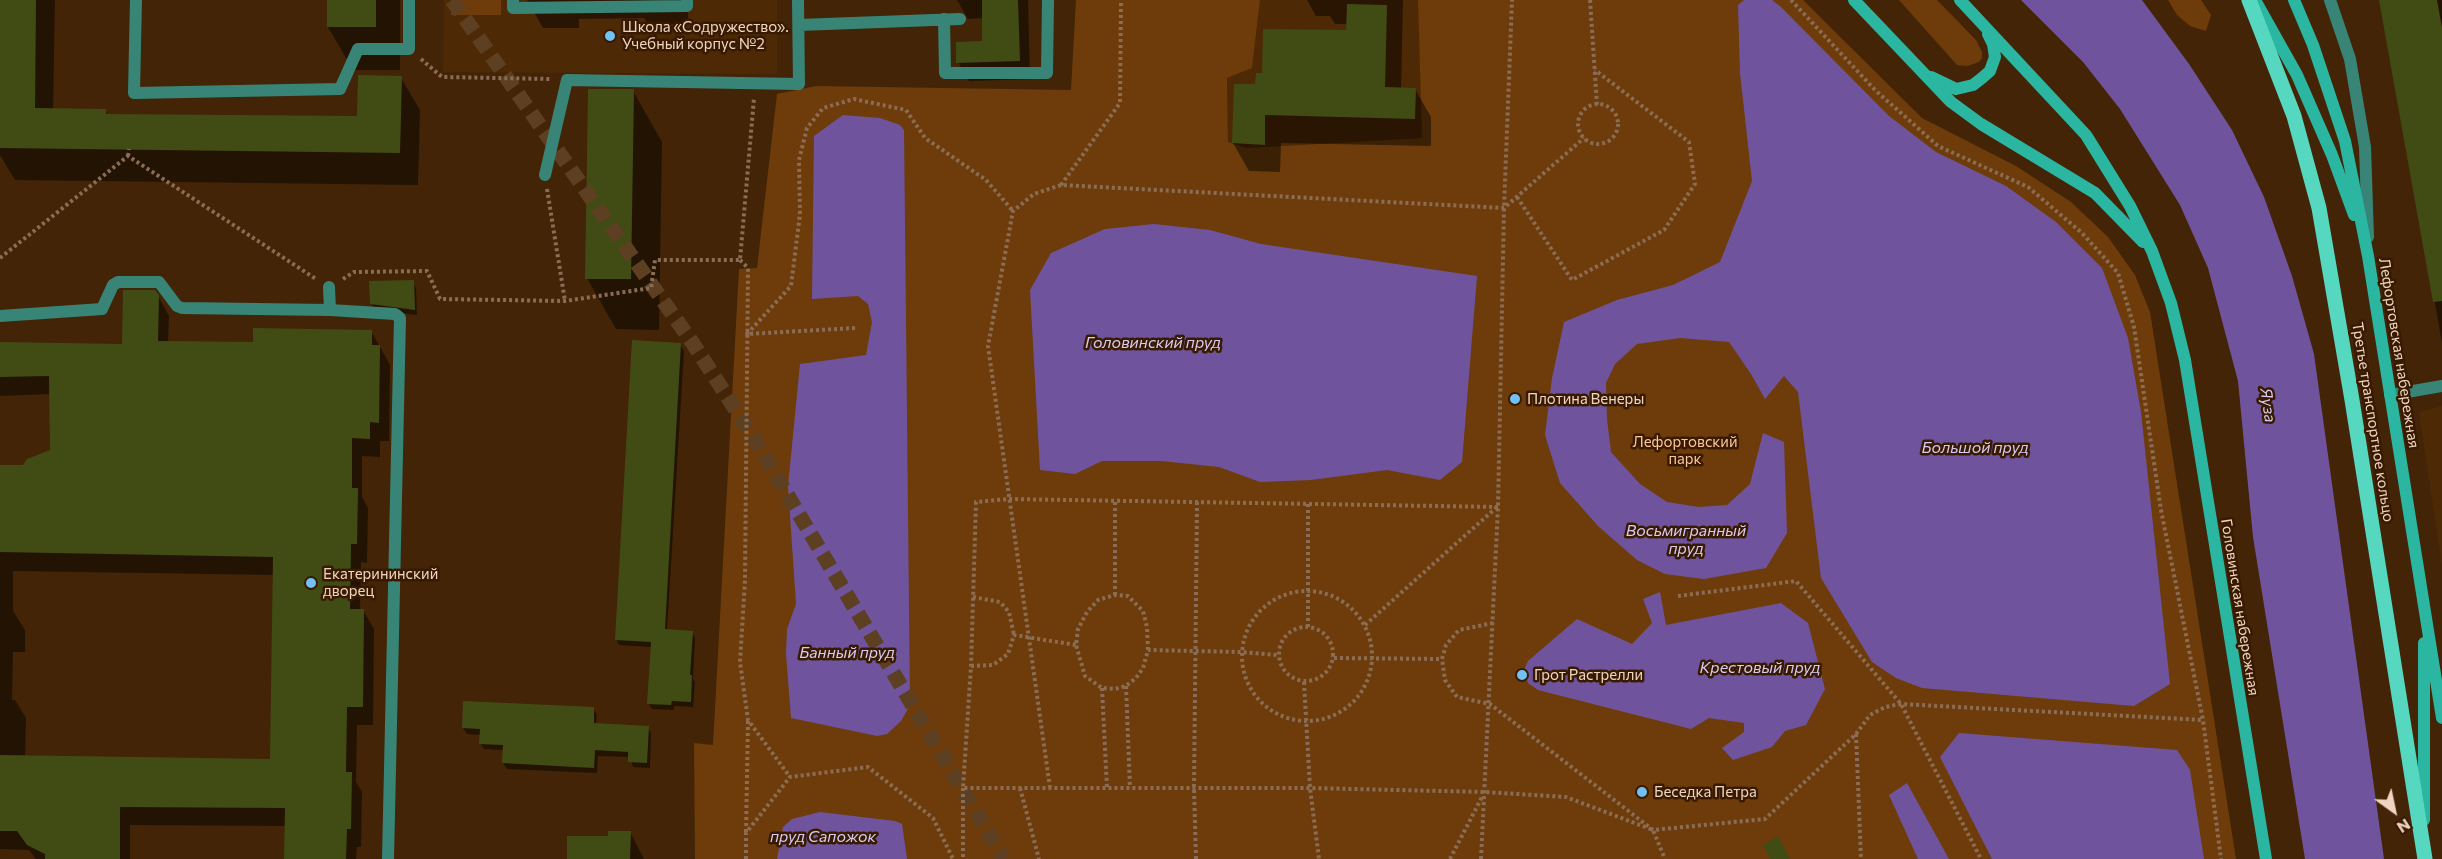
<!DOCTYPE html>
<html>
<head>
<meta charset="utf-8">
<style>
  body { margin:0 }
  #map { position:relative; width:2442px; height:859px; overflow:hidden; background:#432406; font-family:Commissioner,sans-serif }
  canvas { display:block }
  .north { position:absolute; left:2364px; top:781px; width:60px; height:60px; -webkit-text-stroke:4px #381a00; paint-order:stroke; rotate:147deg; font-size:16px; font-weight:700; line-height:24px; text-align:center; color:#efd5c1 }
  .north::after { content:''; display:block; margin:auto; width:21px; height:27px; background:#efd5c1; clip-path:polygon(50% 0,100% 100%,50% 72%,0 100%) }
</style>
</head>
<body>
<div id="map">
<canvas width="2442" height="859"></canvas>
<div class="north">N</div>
</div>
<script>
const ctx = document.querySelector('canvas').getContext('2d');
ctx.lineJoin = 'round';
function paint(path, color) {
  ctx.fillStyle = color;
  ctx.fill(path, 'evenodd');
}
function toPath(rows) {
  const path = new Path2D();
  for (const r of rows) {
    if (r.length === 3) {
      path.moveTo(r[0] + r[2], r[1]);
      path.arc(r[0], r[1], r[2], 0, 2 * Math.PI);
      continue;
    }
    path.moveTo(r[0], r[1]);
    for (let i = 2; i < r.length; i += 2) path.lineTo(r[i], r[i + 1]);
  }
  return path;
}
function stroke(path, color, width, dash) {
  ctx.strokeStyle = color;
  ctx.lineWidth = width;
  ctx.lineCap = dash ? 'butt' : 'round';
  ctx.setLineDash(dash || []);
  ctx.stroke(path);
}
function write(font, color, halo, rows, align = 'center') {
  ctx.font = font + ' Commissioner,sans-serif';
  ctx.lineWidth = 5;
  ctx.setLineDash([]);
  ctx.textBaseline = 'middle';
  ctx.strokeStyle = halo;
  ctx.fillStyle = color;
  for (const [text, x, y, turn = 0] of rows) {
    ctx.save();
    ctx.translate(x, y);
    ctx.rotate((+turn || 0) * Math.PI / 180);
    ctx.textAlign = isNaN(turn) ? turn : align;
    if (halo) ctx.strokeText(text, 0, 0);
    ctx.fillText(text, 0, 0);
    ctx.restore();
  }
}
paint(toPath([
  [444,0,777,0,777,74,443,72],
  [1260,0,1418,0,1423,138,1228,149,1227,78,1252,68],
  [2442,406,2442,566,2419,412]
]), '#4e2905');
paint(toPath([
  [451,0,501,0,501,15,451,15],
  [1076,0,1260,0,1252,68,1227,78,1228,142,1246,148,1422,138,1418,0,1803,0,1922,118,2016,166,2071,202,2108,237,2135,275,2150,312,2236,859,695,859,694,743,713,745,739,269,757,268,777,94,816,86,1071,90],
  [1899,0,1937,0,1976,40,1982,52,1982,58,1979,62,1967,66,1957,65],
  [2168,0,2201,0,2211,15,2206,31,2190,26,2177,15]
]), '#6e3c0a');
paint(toPath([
  [1744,0,1772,0,1781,7,1889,116,1936,152,2006,186,2056,222,2102,268,2128,338,2141,412,2170,684,2134,706,1922,688,1896,678,1872,662,1821,578,1798,392,1784,376,1765,399,1751,374,1729,342,1680,338,1637,344,1615,364,1606,383,1607,419,1611,452,1640,484,1667,502,1699,507,1727,505,1750,484,1763,433,1784,442,1787,533,1766,568,1704,579,1665,574,1637,560,1598,526,1560,483,1545,435,1552,378,1564,322,1617,300,1673,285,1720,262,1752,181,1740,73,1738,5],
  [2021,0,2142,0,2189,64,2232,130,2264,197,2292,276,2314,354,2384,859,2305,859,2253,537,2238,381,2208,268,2180,205,2120,109,2083,62],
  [843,115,880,118,900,125,904,130,910,705,901,721,887,734,877,736,791,718,786,654,787,629,796,604,788,486,800,364,866,355,872,322,868,304,858,296,812,299,814,136],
  [1154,224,1210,230,1261,244,1477,276,1462,462,1440,480,1387,470,1311,480,1260,482,1219,467,1161,461,1102,461,1075,474,1040,470,1030,290,1051,253,1105,229],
  [1660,592,1666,625,1781,603,1808,623,1825,689,1806,725,1785,731,1772,747,1733,760,1722,748,1744,732,1744,723,1709,718,1691,729,1538,690,1528,683,1524,670,1528,661,1577,619,1632,644,1652,623,1643,599],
  [1959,733,2177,750,2190,770,2204,859,1992,859,1940,757],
  [1907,783,1949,859,1918,859,1889,795],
  [820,812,895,821,902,824,907,859,777,859,783,827,792,819]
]), '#6f549d');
paint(toPath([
  [0,0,55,0,53,110,105,110,108,115,359,117,401,78,420,110,418,185,15,180,0,155],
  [328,0,400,0,400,70,353,70,328,27],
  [527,0,688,0,688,24,648,24,644,18,579,19,579,28,543,28],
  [957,0,1028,0,1030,79,969,81,958,62,984,43,983,18,968,19],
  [1307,0,1403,0,1401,89,1415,89,1431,117,1431,146,1281,143,1280,172,1249,171,1233,143,1257,85,1264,74,1347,32,1348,24,1335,24,1330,16,1316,16],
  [2381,0,2442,0,2442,343],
  [633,91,662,142,659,330,616,329,587,278],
  [413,282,416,288,417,315,375,310,372,304],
  [158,296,169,316,168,343,254,344,371,331,390,365,389,441,380,441,380,457,362,456,362,497,368,508,367,563,361,562,360,610,363,610,374,629,373,725,357,725,356,782,362,792,361,847,357,847,356,859,285,859,286,826,130,825,130,859,36,859,29,850,0,849,0,466,24,467,51,451,51,394,0,396,0,344,124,345],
  [13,571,274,575,271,760,25,756,26,718,15,700,12,700,13,652,25,652,25,630,13,611],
  [680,345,684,351,667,631,692,632,695,638,693,679,695,682,693,707,674,706,674,710,652,709,648,703,652,647,619,645,616,639],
  [464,702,593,709,597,715,596,725,648,728,651,733,650,768,633,767,630,757,598,756,597,773,507,769,503,763,504,750,484,749,481,744,481,735,467,734,463,728],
  [630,832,644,859,568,859,609,838]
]), '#0007');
paint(toPath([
  [0,0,36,0,35,108,106,109,106,114,357,116,358,75,402,76,400,153,0,148],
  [327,0,376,0,376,27,327,27],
  [982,0,1018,0,1020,61,956,63,956,42,982,41],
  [2379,0,2437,0,2442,28,2442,301,2433,302],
  [1347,4,1387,5,1385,87,1416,88,1415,119,1265,115,1265,145,1232,143,1234,84,1255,84,1256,73,1262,73,1263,29,1346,30],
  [588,89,634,89,631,279,585,279],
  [414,280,415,310,370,304,369,281],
  [123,290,155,290,159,295,158,341,253,342,253,328,372,330,372,345,380,345,379,423,370,422,370,439,352,438,352,488,358,488,357,544,351,544,350,609,364,609,363,707,347,707,346,772,352,772,351,829,347,829,346,859,284,859,285,808,120,807,120,859,45,859,45,854,27,845,17,831,0,831,0,755,270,759,273,557,0,552,0,465,23,465,27,459,50,450,49,376,0,377,0,342,122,344],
  [632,340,681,343,665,629,693,631,690,675,692,675,691,702,672,701,671,705,647,704,651,642,615,640],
  [463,701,594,707,594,723,649,726,647,763,628,762,628,752,595,750,594,768,502,763,503,745,479,744,480,729,462,728],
  [608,831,631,831,630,859,567,859,567,836,608,836],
  [1778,836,1790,859,1770,859,1763,845]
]), '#414c14');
stroke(toPath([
  [452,0,694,345,750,432,1004,859]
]), '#5d3f22', 15, [15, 8]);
stroke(toPath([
  [1590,0,1597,105],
  [1791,0,1875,90,1938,146,2028,187,2082,233,2118,273,2134,327,2161,510,2203,720,2221,859],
  [421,59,442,77,551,79],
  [1598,124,20],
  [128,156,129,149],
  [1061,185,1120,103,1121,0],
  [547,189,565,301],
  [1517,197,1572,280,1664,230,1695,184,1689,142,1595,70],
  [0,258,128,156,316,279],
  [740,260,748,268,745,580,740,662,748,720,790,777],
  [343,279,354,272,427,271,440,299,565,301,651,288,655,260,740,260,754,98],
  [855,328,747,334,791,286,800,214,799,160,807,128,823,108,854,99,906,110,925,138,986,180,1013,211],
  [1498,507,1008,499,976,502,971,666,963,788,1310,788,1485,792,1566,797,1653,830,1665,859],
  [1307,656,65],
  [1115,595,1115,501],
  [1678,596,1796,581,1901,704,1981,859],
  [973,597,1000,602,1009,612,1014,635],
  [1493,623,1459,630,1446,645,1442,659,1445,680,1457,697,1490,704,1653,830,1765,819,1856,734,1870,715,1885,707,1901,704,2203,720],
  [1365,625,1497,507],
  [1306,654,27],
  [1308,627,1308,504],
  [1148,650,1147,627,1143,611,1128,596,1115,595,1098,600,1087,612,1078,629,1076,645,1085,676,1102,688,1115,689,1126,686,1136,678,1143,668,1148,650,1241,652,1278,655],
  [1334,658,1442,659],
  [971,666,993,665,1008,654,1014,635,1076,645],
  [1304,682,1310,788,1319,859],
  [1126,686,1130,788],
  [1102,688,1107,788],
  [1856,734,1861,859],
  [963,788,963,859],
  [1020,788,1039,859],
  [1050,788,988,346,1013,211,1034,194,1061,185,1504,208,1584,138],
  [746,832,748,720],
  [746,859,746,833,790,777,868,767,933,818,953,859],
  [1196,859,1194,787,1197,502],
  [1450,859,1483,795],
  [1481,859,1498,507,1504,208,1512,0]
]), '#8a6d54', 4, [3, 3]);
stroke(toPath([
  [136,0,134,93,340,89,358,49,409,49,409,0],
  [513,0,513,8,687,6,687,0],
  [944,19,945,73,1047,73,1048,0],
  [799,25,960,19],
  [545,175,567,80,799,84,798,0],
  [330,310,395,314,400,318,388,859],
  [0,316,102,309,113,285,118,282,159,282,177,306,182,308,330,310,329,287]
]), '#388577', 12);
stroke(toPath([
  [2390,395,2442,386]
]), '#388577', 12);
stroke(toPath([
  [2330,0,2350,59,2365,147,2368,237]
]), '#388577', 12);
stroke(toPath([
  [1854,0,1951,102,1981,124,2095,193,2143,242],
  [1960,0,2086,135,2130,206,2152,251,2171,303,2185,360,2266,859],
  [2255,0,2297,75,2332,155,2354,215],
  [2294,0,2313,45,2345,141,2368,256,2442,718],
  [1931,77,1956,89,1973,85,1982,78,1990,71,1995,57,1993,44,1988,34],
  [2424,820,2424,643]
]), '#2ab6a0', 12);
stroke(toPath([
  [2249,0,2294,116,2319,208,2352,400,2425,859]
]), '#56d7c0', 15);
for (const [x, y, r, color] of [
  [610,36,6,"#72c1f5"],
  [1515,399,6,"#72c1f5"],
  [311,583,6,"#72c1f5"],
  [1522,675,6,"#72c1f5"],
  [1642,792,6,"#72c1f5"]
]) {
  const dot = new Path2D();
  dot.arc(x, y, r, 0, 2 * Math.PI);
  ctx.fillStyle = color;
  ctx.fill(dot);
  stroke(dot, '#381a00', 2);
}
write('15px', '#efd5c1', '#381a00', [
  ["Школа «Содружество».",622,27],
  ["Учебный корпус №2",622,44],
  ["Плотина Венеры",1527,399],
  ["Екатерининский",323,574],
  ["дворец",323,591],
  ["Грот Растрелли",1534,675],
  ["Беседка Петра",1654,792]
], 'left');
write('15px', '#efd5c1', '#381a00', [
  ["Лефортовская набережная",2399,353,81],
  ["Третье транспортное кольцо",2373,422,81],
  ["Головинская набережная",2240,607,81]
]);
write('15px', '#fdc599', '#381a00', [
  ["Лефортовский",1685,442],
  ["парк",1685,459]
]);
write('italic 16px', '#d8cbf4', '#381a00', [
  ["Головинский пруд",1153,343],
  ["Яуза",2268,405,82],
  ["Большой пруд",1975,448],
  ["Восьмигранный",1686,531],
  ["пруд",1686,549],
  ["Банный пруд",847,653],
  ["Крестовый пруд",1760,668],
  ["пруд Сапожок",823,837]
]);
</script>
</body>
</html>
